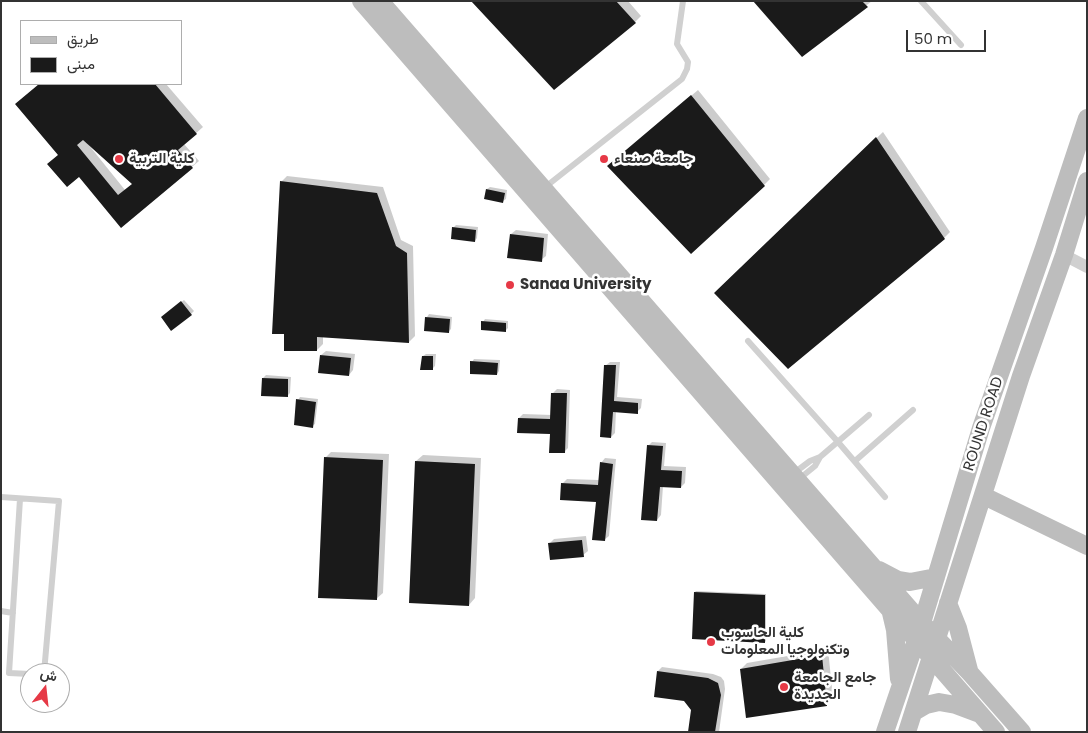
<!DOCTYPE html>
<html>
<head>
<meta charset="utf-8">
<style>
  body { margin:0 }
  #map { position:relative; width:1088px; height:733px; overflow:hidden; background:#fff; font-family:Poppins,Vazirmatn,sans-serif }
  canvas { display:block }
  .frame { position:absolute; inset:0; border:2px solid #333; pointer-events:none }
  .legend { position:absolute; left:20px; top:20px; width:162px; height:65px; box-sizing:border-box; background:#fff; border:1px solid #adadad; margin:0; padding:6px 9px; list-style:none; font-size:15px; color:#333 }
  .legend li { display:flex; align-items:center; gap:10px; height:25px }
  .legend b { width:25px; border:1px solid #adadad }
  .north { position:absolute; left:20px; top:663px; width:50px; height:50px; box-sizing:border-box; background:#fff; border:1px solid #adadad; border-radius:50%; rotate:16deg; font-size:14px; font-weight:700; line-height:20px; text-align:center; color:#333 }
  .north::after { content:''; display:block; margin:auto; width:18px; height:22px; background:#e63946; clip-path:polygon(50% 0,100% 100%,50% 72%,0 100%) }
  .scale { position:absolute; left:906px; top:30px; width:80px; height:22px; box-sizing:border-box; border:2px solid #333; border-top:0; padding-left:6px; font-size:15px; line-height:18px; white-space:nowrap; color:#333; -webkit-text-stroke:4px #fff; paint-order:stroke }
</style>
</head>
<body>
<div id="map">
<canvas width="1088" height="733"></canvas>
<div class="frame"></div>
<ul class="legend">
<li><b style="height:6px;background:#bdbdbd"></b>طريق</li>
<li><b style="height:14px;background:#1a1a1a"></b>مبنى</li>
</ul>
<div class="north">ش</div>
<div class="scale">50 m</div>
</div>
<script>
const ctx = document.querySelector('canvas').getContext('2d');
ctx.lineJoin = 'round';
function paint(path, color) {
  ctx.fillStyle = color;
  ctx.fill(path, 'evenodd');
}
function toPath(rows) {
  const path = new Path2D();
  for (const r of rows) {
    path.moveTo(r[0], r[1]);
    for (let i = 2; i < r.length; i += 2) path.lineTo(r[i], r[i + 1]);
  }
  return path;
}
function stroke(path, color, width, dash) {
  ctx.strokeStyle = color;
  ctx.lineWidth = width;
  ctx.lineCap = dash ? 'butt' : 'round';
  ctx.setLineDash(dash || []);
  ctx.stroke(path);
}
function write(font, color, halo, rows, align = 'center') {
  ctx.font = font + ' Poppins,Vazirmatn,sans-serif';
  ctx.lineWidth = 5;
  ctx.setLineDash([]);
  ctx.textBaseline = 'middle';
  ctx.strokeStyle = halo;
  ctx.fillStyle = color;
  for (const [text, x, y, turn = 0] of rows) {
    ctx.save();
    ctx.translate(x, y);
    ctx.rotate((+turn || 0) * Math.PI / 180);
    ctx.textAlign = isNaN(turn) ? turn : align;
    if (halo) ctx.strokeText(text, 0, 0);
    ctx.fillText(text, 0, 0);
    ctx.restore();
  }
}
paint(toPath([
  [473,1,628,1,641,16,635,22],
  [755,1,872,1,802,55],
  [40,84,166,84,203,127,184,144,199,161,122,226,79,176,55,158,59,154,23,98],
  [89,143,133,184,125,190,88,144],
  [698,90,770,179,764,185,608,166],
  [883,132,950,232,944,238,715,293],
  [287,176,383,187,401,240,413,246,415,336,409,342,323,336,323,344,317,350,281,182],
  [490,187,507,190,506,199,503,201,487,189],
  [456,225,478,227,477,238,475,241,453,228],
  [516,230,548,234,546,256,541,260,511,234],
  [184,300,194,311,191,314,165,315],
  [429,314,452,317,451,329,448,332,427,317],
  [485,319,508,321,508,328,505,331,483,322],
  [326,351,355,354,353,370,349,375,321,355],
  [426,354,436,354,435,366,432,369,423,356],
  [474,359,500,360,499,371,497,374,472,362],
  [610,362,620,362,617,397,642,399,641,408,637,412,616,411,615,433,611,437,605,366],
  [266,375,291,377,290,393,287,396,263,378],
  [557,389,570,390,568,448,564,452,551,433,519,418,523,414,552,415,553,393],
  [300,397,318,399,315,424,312,426,298,400],
  [652,442,666,443,664,466,686,467,685,483,681,487,663,486,661,515,657,520,648,446],
  [331,452,389,454,383,593,376,599,325,458],
  [423,455,481,458,475,598,469,605,416,461],
  [605,458,616,459,609,536,604,540,597,501,562,499,563,483,567,479,599,480,601,463],
  [586,536,588,551,583,555,550,543,554,539],
  [696,591,766,594,766,641,765,642,695,592],
  [828,649,833,698,827,705,741,669,747,663],
  [662,667,713,674,721,677,724,681,725,689,719,732,689,732,692,709,658,671]
]), '#0003');
paint(toPath([
  [471,1,616,1,636,23,554,90],
  [753,1,862,1,868,7,802,57],
  [39,84,155,84,197,134,178,150,193,168,121,228,79,177,67,187,47,164,58,155,15,104],
  [83,140,132,184,118,195,77,145],
  [691,95,765,186,691,254,607,166],
  [876,137,945,239,788,369,714,293],
  [280,181,377,193,396,246,407,253,409,343,317,337,317,351,284,351,284,334,272,334],
  [486,189,505,193,503,203,484,199],
  [452,227,476,230,475,242,451,239],
  [510,234,544,238,542,262,507,258],
  [181,301,192,315,171,331,161,317],
  [425,317,450,319,449,333,424,331],
  [481,321,506,323,506,332,481,330],
  [320,355,351,358,349,376,318,373],
  [422,356,433,356,433,370,420,370],
  [470,361,498,363,497,375,470,374],
  [604,365,616,365,614,401,638,403,638,414,613,412,611,438,600,437],
  [262,378,288,379,288,397,261,396],
  [551,393,567,393,565,453,549,453,550,434,517,433,518,418,550,419],
  [296,399,316,402,313,428,294,425],
  [647,445,663,446,661,470,682,471,681,488,660,487,657,521,641,520],
  [324,457,383,460,377,600,318,598],
  [415,461,475,464,469,606,409,603],
  [600,462,613,464,605,541,592,540,596,502,560,500,561,483,598,485],
  [582,540,584,557,550,560,548,543],
  [694,592,765,595,765,643,692,639],
  [822,655,827,706,746,718,740,669],
  [657,671,708,678,718,683,721,695,715,732,688,732,691,710,684,701,654,697]
]), '#1a1a1a');
stroke(toPath([
  [921,1,961,45],
  [544,188,682,79,687,69,688,62,677,44,683,1],
  [748,341,838,442,885,497],
  [855,461,913,410],
  [794,473,810,461,820,457,869,415],
  [799,479,815,466,820,457],
  [1,497,59,501,44,673],
  [20,499,9,673,30,674],
  [1,611,13,613]
]), '#d0d0d0', 6);
stroke(toPath([
  [1064,255,1087,267]
]), '#d0d0d0', 12);
stroke(toPath([
  [361,1,996,732],
  [380,1,922,623,970,673,1022,732],
  [984,496,1087,546],
  [879,570,898,580,910,582,936,577],
  [948,603,958,628,969,670],
  [891,613,895,630,899,679],
  [914,712,926,705,939,702,956,705,980,714],
  [885,732,922,623,981,428,1044,248,1087,118],
  [907,732,1021,376,1064,255,1087,181]
]), '#bdbdbd', 18);
for (const [x, y, r, color] of [
  [119,159,5,"#e63946"],
  [604,159,5,"#e63946"],
  [510,285,5,"#e63946"],
  [711,642,5,"#e63946"],
  [784,687,5,"#e63946"]
]) {
  const dot = new Path2D();
  dot.arc(x, y, r, 0, 2 * Math.PI);
  ctx.fillStyle = color;
  ctx.fill(dot);
  stroke(dot, '#fff', 2);
}
write('bold 15px', '#333', '#fff', [
  ["كلية التربية",129,159],
  ["جامعة صنعاء",614,159],
  ["Sanaa University",520,285],
  ["كلية الحاسوب",721,633],
  ["وتكنولوجيا المعلومات",721,650],
  ["جامع الجامعة",794,678],
  ["الجديدة",794,695]
], 'left');
write('15px', '#333', '#fff', [
  ["ROUND ROAD",984,424,-72]
]);
</script>
</body>
</html>
